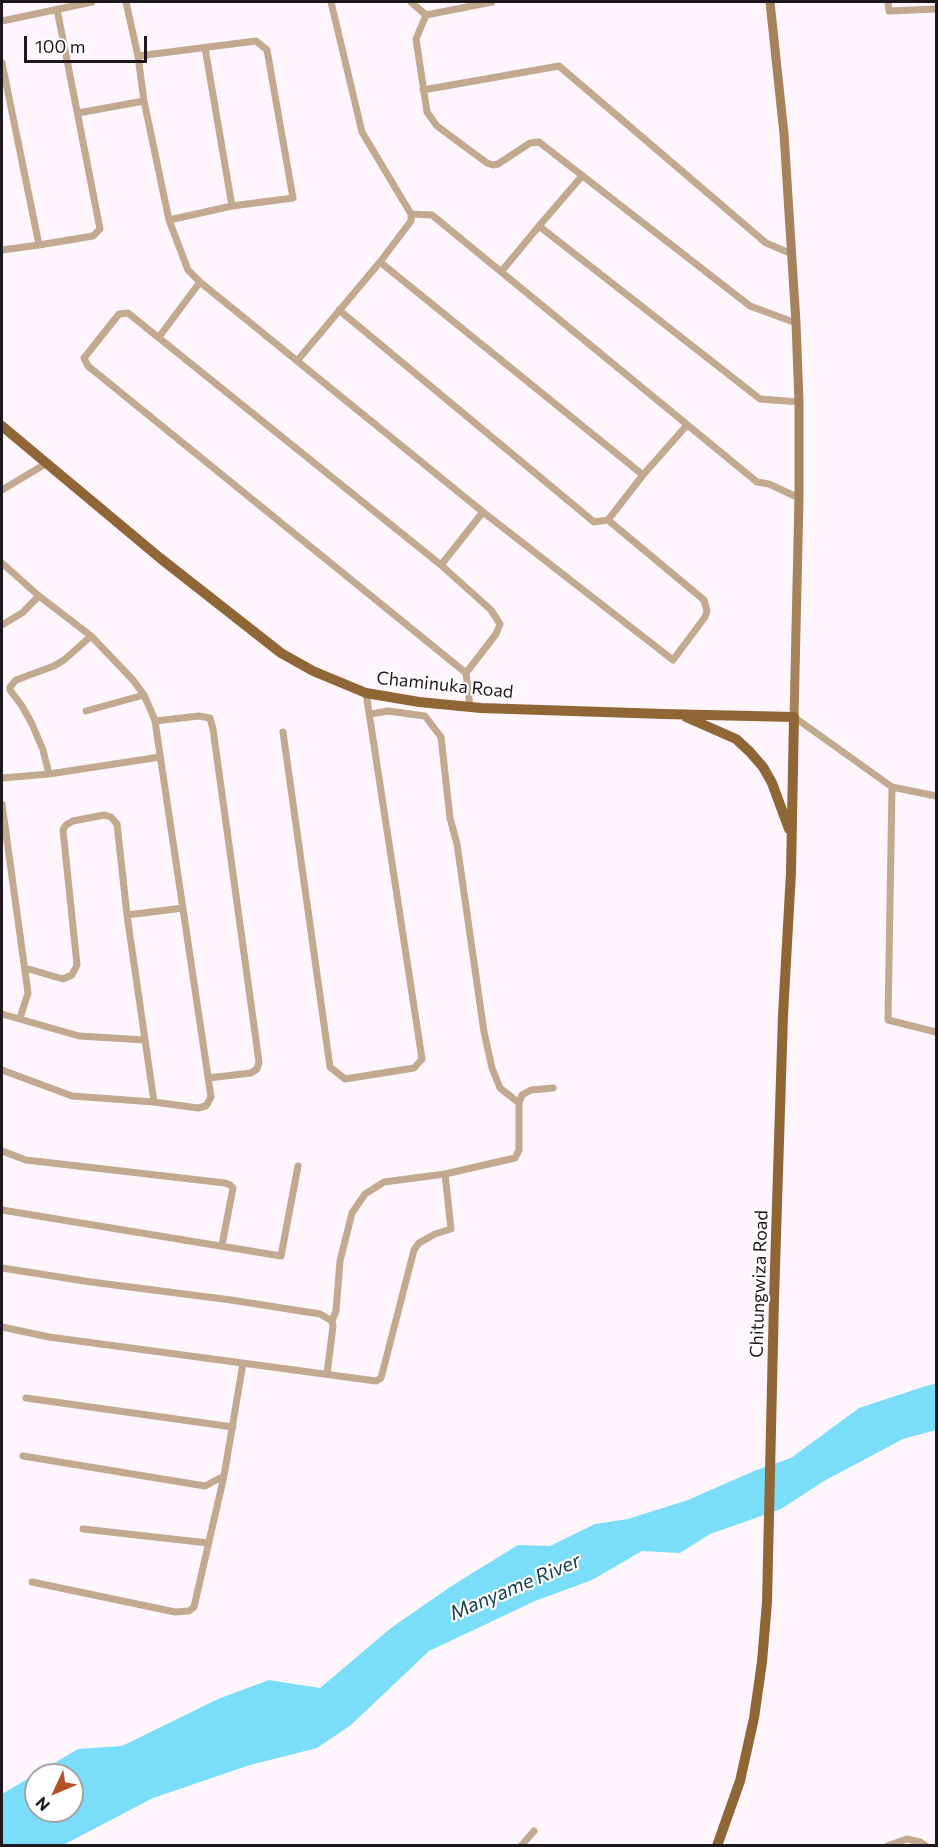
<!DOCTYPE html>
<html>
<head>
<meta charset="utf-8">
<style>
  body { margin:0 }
  #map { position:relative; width:938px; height:1847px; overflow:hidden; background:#fef5fd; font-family:Commissioner,sans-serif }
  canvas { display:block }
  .frame { position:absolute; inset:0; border:3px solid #1f171e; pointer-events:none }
  .north { position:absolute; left:24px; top:1763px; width:60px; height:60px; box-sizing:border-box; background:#fff; border:2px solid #a5a2a5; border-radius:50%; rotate:226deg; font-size:16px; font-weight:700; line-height:24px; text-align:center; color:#1f171e }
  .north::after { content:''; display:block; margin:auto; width:21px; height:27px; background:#b65027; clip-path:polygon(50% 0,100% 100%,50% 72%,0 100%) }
  .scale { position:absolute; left:24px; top:36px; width:123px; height:27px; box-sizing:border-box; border:3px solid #1f171e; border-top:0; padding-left:8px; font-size:18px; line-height:21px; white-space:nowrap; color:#1f171e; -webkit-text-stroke:4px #fff; paint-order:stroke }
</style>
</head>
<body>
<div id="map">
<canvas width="938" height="1847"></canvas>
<div class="frame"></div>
<div class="north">N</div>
<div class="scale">100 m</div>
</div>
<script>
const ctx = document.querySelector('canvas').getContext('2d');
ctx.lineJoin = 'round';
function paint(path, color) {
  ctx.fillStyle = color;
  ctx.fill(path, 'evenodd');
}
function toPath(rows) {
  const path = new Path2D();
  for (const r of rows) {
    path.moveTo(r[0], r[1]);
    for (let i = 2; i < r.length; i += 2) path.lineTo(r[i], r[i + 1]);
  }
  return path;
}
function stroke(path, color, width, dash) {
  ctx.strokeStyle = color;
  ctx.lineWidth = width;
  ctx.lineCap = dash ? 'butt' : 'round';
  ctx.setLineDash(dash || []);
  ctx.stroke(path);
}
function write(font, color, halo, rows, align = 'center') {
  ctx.font = font + ' Commissioner,sans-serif';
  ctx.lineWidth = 4.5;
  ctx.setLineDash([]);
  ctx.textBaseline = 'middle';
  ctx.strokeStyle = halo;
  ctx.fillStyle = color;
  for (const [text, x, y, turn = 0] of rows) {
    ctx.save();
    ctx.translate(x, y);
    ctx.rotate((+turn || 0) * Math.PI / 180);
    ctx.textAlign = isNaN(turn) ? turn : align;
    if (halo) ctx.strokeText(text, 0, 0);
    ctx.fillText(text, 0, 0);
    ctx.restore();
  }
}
paint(toPath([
  [936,1384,936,1430,903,1439,824,1481,781,1509,710,1534,680,1553,642,1551,592,1580,535,1601,429,1651,351,1725,317,1748,250,1765,153,1798,63,1845,2,1845,2,1794,78,1749,122,1746,218,1699,269,1680,320,1688,391,1628,453,1585,518,1545,550,1546,595,1524,628,1519,688,1500,754,1471,791,1458,859,1408,929,1385],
  [36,1775,72,1775,72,1811,36,1811]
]), '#7addf9');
stroke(toPath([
  [126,2,138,56,144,101,169,220,188,270,200,282,483,512,673,660,705,617,707,611,704,600,608,520],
  [331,2,362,132,411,214],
  [411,2,426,15,416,39,427,112,437,126,487,163,493,165,498,164,530,143,539,142,750,306,796,323],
  [888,2,889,11,936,9],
  [426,15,492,2],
  [2,21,92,2],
  [205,48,232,206],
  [138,56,256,41,267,50,293,198,232,206,169,220],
  [2,63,39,245,93,236,100,229,57,9],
  [423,90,559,66,766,243,792,254],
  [78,113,144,101],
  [539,226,760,399,799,402],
  [2,250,39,245],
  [380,262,643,475],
  [501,272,539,226,582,176],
  [339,310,594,522,608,520,643,475,687,425],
  [159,337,200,282],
  [297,361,380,262,411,221,411,214,432,215,757,482,769,484,799,498],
  [2,490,47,463],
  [2,563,39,596,91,636,133,680,144,695,152,713,155,721,211,1097,206,1106,198,1108,154,1102,72,1096,2,1070],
  [441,565,483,512],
  [2,625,22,613,39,596],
  [466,673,88,366,84,358,119,314,128,313,441,565,491,610,500,624,496,634,466,673,470,707],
  [86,711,144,695],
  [371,714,388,711,425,716,441,737,450,818,457,844,484,1032,492,1068,500,1088,519,1103],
  [794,717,892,787,936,796],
  [155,721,199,716,210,718,213,729,259,1062,257,1069,251,1073,208,1078],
  [283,732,330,1067,345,1079,414,1068,422,1059,366,693],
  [49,774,43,750,32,724,22,706,10,690,10,687,16,680,54,666,64,660,91,636],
  [2,778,49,774,160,757],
  [892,787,888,1020,936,1032],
  [2,804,28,993,20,1018],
  [127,915,183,908],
  [25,968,63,979,72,975,77,965,63,830,66,825,73,821,104,815,111,817,117,824,127,915,154,1102],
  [2,1014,79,1036,145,1040],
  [2,1151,26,1160,225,1183,230,1185,233,1188,222,1245],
  [2,1210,281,1256,298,1166],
  [2,1268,91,1282,231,1300,320,1314,332,1321,333,1326,327,1374],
  [332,1321,336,1311,340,1261,352,1213,365,1194,384,1182,445,1174],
  [2,1327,49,1337,376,1381,381,1378,414,1250,419,1243,435,1234,451,1229,445,1174,515,1158,519,1150,519,1103,522,1095,531,1090,553,1088],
  [26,1398,233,1427],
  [23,1456,205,1486,224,1476],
  [83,1529,208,1543],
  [32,1582,175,1612,189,1611,194,1607,224,1476,243,1363],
  [521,1846,534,1831],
  [887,1846,907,1839,920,1842,926,1846]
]), '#c2a990', 7);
stroke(toPath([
  [770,2,784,134,796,323,799,402,799,498,794,717]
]), '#a6825d', 9);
stroke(toPath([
  [2,426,160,558,281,653,313,671,366,693,419,702,481,708,664,714,794,717,791,872,783,1015,774,1299,767,1602,762,1662,754,1718,740,1781,717,1846],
  [686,717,736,739,750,752,763,767,772,783,789,829]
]), '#916636', 10);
write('18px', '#1f171e', '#fff', [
  ["Chaminuka Road",445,685,6],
  ["Chitungwiza Road",759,1284,-88]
]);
write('italic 20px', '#13404c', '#fff', [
  ["Manyame River",515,1587,-23]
]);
</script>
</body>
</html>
